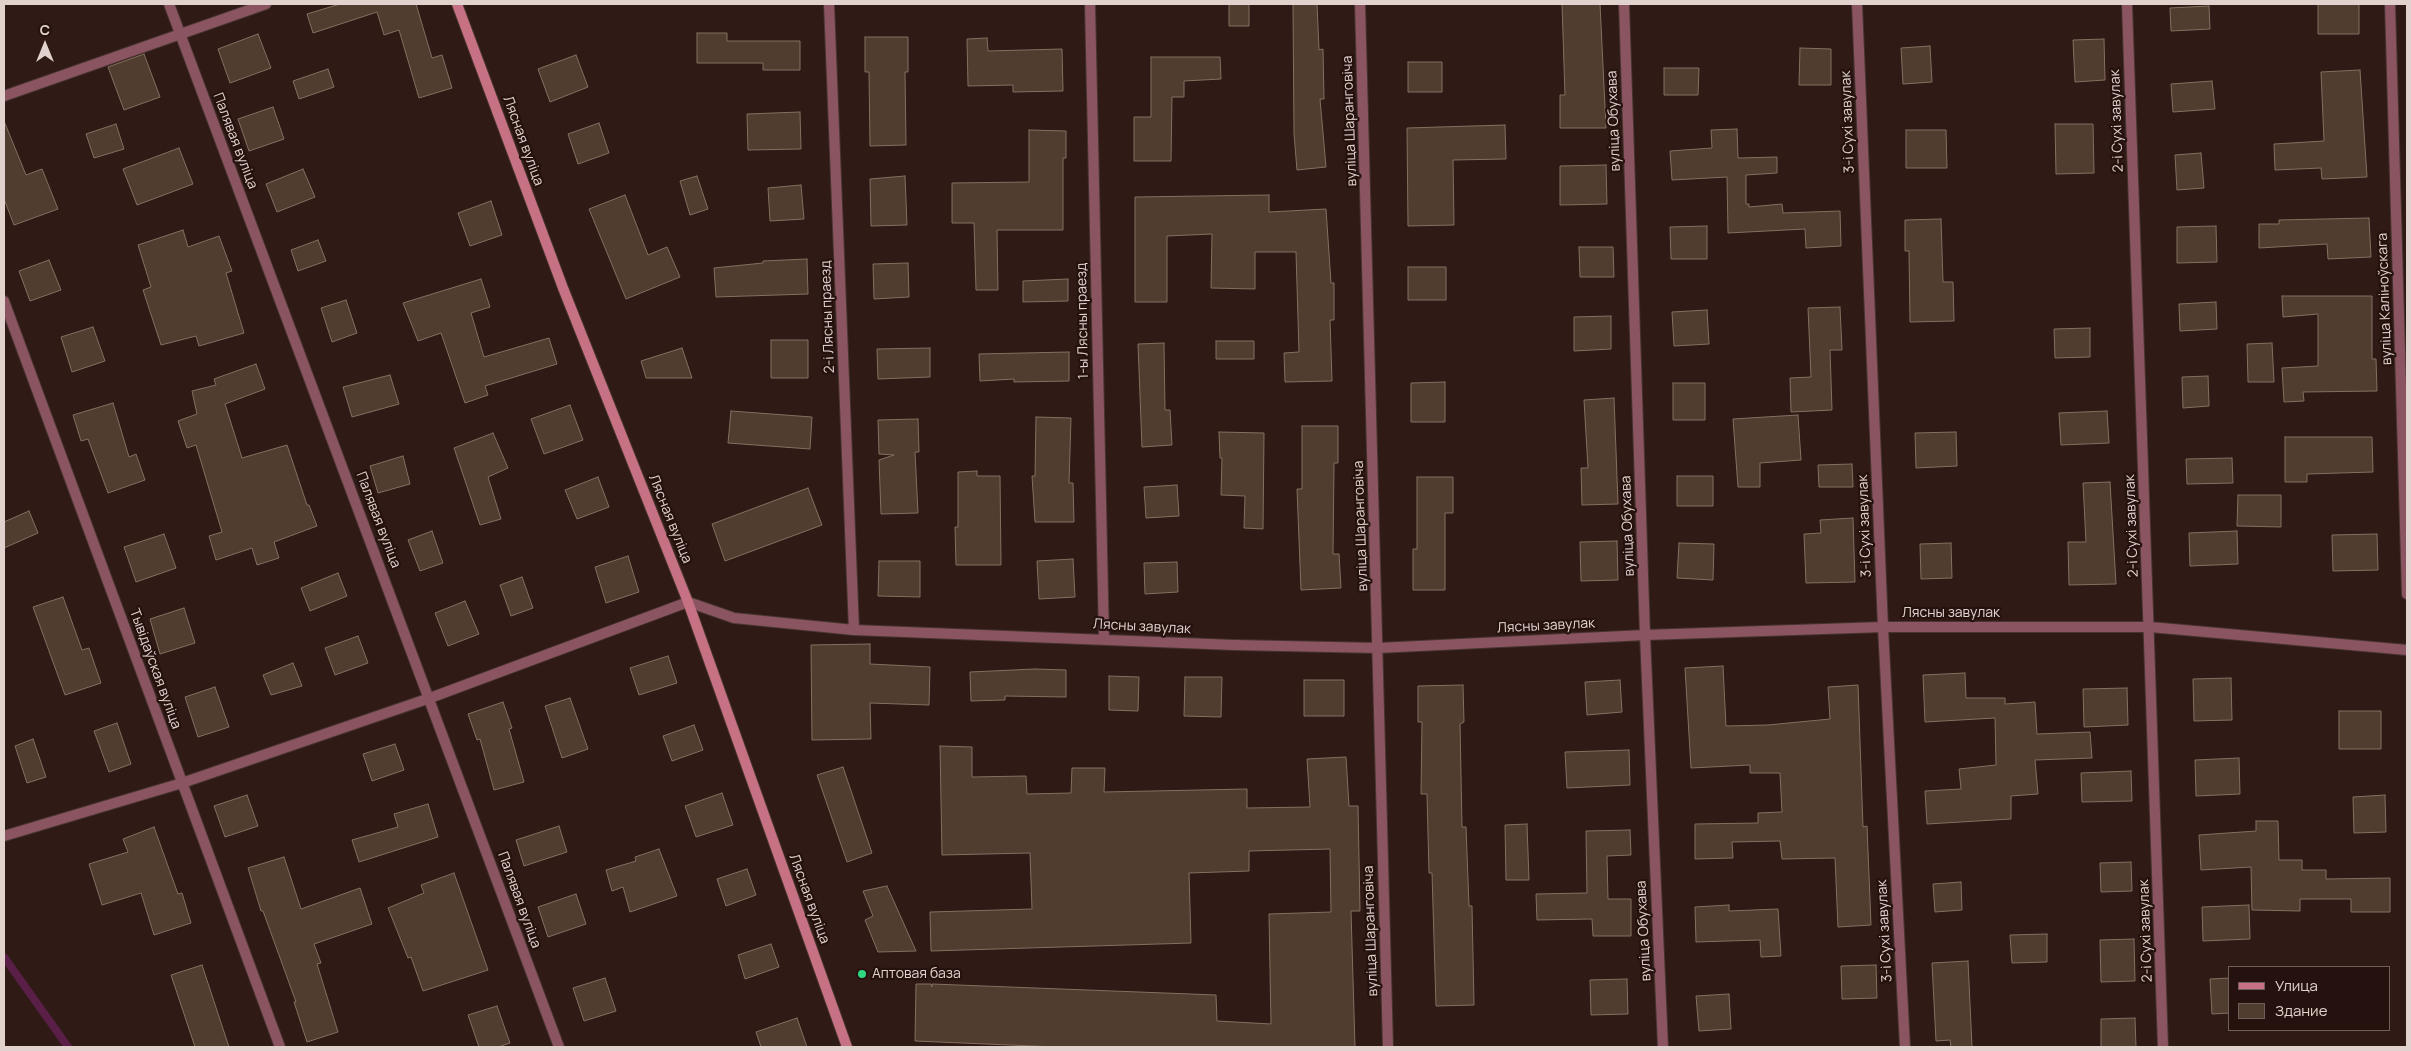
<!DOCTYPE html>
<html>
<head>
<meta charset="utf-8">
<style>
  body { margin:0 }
  #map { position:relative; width:2411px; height:1051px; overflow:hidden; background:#2f1a16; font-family:Manrope,sans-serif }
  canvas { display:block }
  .frame { position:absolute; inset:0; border:5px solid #e1d2ce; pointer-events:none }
  .legend { position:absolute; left:2228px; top:966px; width:162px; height:65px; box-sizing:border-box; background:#25110d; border:1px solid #705e5a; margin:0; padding:6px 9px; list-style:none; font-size:15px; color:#e1d2ce }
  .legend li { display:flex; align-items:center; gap:10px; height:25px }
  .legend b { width:25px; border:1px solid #705e5a }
  .north { position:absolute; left:20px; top:20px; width:50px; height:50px; -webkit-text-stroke:4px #25110d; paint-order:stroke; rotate:0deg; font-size:14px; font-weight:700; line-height:20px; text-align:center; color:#e1d2ce }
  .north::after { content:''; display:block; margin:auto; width:18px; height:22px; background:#e1d2ce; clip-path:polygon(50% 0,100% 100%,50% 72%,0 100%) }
</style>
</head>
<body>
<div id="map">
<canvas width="2411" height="1051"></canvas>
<div class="frame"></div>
<ul class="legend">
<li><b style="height:6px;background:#c67284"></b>Улица</li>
<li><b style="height:14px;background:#503d2f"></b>Здание</li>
</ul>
<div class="north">С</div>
</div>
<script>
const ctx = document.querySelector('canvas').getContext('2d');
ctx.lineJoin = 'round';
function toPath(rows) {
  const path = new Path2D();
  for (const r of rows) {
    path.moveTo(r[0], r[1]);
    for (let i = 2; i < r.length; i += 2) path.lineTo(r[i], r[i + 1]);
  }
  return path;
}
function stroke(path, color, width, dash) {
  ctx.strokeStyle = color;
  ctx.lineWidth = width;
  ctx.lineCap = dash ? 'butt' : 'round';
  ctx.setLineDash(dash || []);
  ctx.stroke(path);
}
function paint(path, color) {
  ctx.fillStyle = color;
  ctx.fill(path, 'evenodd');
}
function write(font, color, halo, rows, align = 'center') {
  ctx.font = font + ' Manrope,sans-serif';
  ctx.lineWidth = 4.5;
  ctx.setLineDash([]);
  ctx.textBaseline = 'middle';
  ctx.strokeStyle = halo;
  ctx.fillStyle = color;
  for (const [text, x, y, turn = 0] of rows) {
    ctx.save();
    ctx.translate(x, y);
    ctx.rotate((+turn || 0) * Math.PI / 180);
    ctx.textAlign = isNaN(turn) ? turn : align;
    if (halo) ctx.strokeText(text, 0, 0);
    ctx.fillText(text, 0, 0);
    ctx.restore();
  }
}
stroke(toPath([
  [4,957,68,1047]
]), '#591f46', 8);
const building = toPath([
  [340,4,416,4,432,58,442,55,452,88,419,98,399,30,384,35,377,12,313,33,307,14,340,4],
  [1229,4,1249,4,1249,26,1229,26,1229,4],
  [1293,4,1317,4,1319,50,1323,49,1324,99,1320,99,1326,167,1297,170,1294,134,1293,4],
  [1562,4,1600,4,1606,128,1560,128,1560,95,1565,95,1562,4],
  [2318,4,2359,4,2359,34,2318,34,2318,4],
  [2209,6,2210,29,2171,31,2170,8,2209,6],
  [697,33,727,33,727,41,800,41,800,70,763,70,763,63,697,63,697,33],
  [258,34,271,68,230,83,218,49,258,34],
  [865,37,908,37,908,72,905,72,906,145,870,146,869,72,865,72,865,37],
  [987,38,988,51,1062,49,1063,91,1013,92,1013,85,968,86,967,39,987,38],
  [2104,39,2105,80,2075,82,2073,40,2104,39],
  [1930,46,1932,82,1903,84,1901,48,1930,46],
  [1800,48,1831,49,1831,85,1799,85,1800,48],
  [144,54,160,97,124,110,108,67,144,54],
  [576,55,588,87,550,102,538,69,576,55],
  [1151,57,1220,57,1221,79,1184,81,1184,97,1172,97,1171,161,1134,161,1134,117,1151,117,1151,57],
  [1408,62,1442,62,1442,92,1408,92,1408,62],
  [1664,68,1699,68,1698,95,1664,95,1664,68],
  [328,69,334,87,299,99,293,81,328,69],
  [2360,70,2367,177,2322,179,2321,168,2275,170,2274,144,2324,141,2321,72,2360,70],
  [2212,81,2215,109,2173,112,2171,84,2212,81],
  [273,107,284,139,249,151,238,119,273,107],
  [800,112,801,149,748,150,747,114,800,112],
  [4,121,26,175,42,169,58,209,14,225,4,199,4,121],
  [599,123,609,153,578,164,568,134,599,123],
  [116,124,124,149,94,158,86,134,116,124],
  [2055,124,2093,124,2094,173,2056,174,2055,124],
  [1505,125,1506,159,1453,160,1454,225,1408,226,1407,128,1505,125],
  [1737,129,1738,158,1777,157,1777,173,1746,175,1746,204,1749,204,1749,207,1782,204,1783,213,1840,211,1841,246,1806,248,1805,229,1728,233,1727,177,1672,180,1670,151,1712,148,1711,130,1737,129],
  [1029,130,1066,131,1066,158,1063,158,1063,230,997,230,998,290,976,290,974,223,952,223,952,183,1029,182,1029,130],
  [1906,130,1946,130,1947,168,1906,168,1906,130],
  [179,148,193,184,137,205,123,169,179,148],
  [2201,153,2204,188,2177,190,2175,155,2201,153],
  [1606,165,1607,204,1560,205,1560,166,1606,165],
  [303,169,315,197,277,212,266,184,303,169],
  [697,176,708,209,690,215,680,181,697,176],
  [905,176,907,225,871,226,870,179,905,176],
  [801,185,804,219,770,221,768,188,801,185],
  [625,195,648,255,667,247,680,277,626,299,589,209,625,195],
  [1269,195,1269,212,1326,209,1331,283,1334,283,1334,320,1330,320,1332,381,1285,382,1284,353,1299,352,1296,252,1255,252,1255,289,1211,288,1212,234,1167,236,1167,302,1135,302,1135,197,1269,195],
  [491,201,502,235,470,246,458,213,491,201],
  [2369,218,2371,257,2328,259,2327,244,2259,248,2259,224,2279,224,2279,220,2369,218],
  [1941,219,1943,282,1953,282,1954,321,1910,322,1909,251,1905,251,1905,220,1941,219],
  [1707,226,1707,259,1671,259,1670,227,1707,226],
  [2216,226,2217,262,2177,263,2177,227,2216,226],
  [183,230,188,247,219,236,232,271,226,273,244,333,199,346,196,336,161,345,143,290,151,287,138,245,183,230],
  [318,240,326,261,298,271,291,250,318,240],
  [1579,247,1613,247,1614,277,1580,277,1579,247],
  [807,259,808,294,716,297,714,268,763,263,763,261,807,259],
  [49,260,61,290,30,301,19,271,49,260],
  [908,263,909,297,874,299,873,264,908,263],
  [1408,267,1446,267,1446,300,1408,300,1408,267],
  [481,279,490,307,471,313,484,357,549,338,557,364,485,386,488,395,465,403,441,333,418,341,403,303,481,279],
  [1068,279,1068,301,1023,302,1023,281,1068,279],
  [2282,296,2372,296,2372,359,2376,359,2377,391,2303,392,2304,401,2284,402,2282,368,2318,366,2318,314,2283,317,2282,296],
  [346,300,357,333,332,342,321,308,346,300],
  [2216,302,2217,329,2180,331,2179,304,2216,302],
  [1840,307,1842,350,1830,350,1832,410,1791,412,1790,378,1811,377,1808,308,1840,307],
  [1707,310,1709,344,1674,346,1672,312,1707,310],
  [1611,316,1611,349,1574,351,1574,317,1611,316],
  [93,327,105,361,72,372,61,337,93,327],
  [2090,328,2090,357,2055,358,2054,329,2090,328],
  [771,340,808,340,808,378,771,378,771,340],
  [1216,341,1254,341,1254,359,1216,359,1216,341],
  [1164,343,1165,410,1170,410,1172,445,1142,447,1138,344,1164,343],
  [2272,343,2274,382,2248,382,2247,344,2272,343],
  [682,348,692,378,646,378,641,361,682,348],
  [930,348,930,377,878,379,877,349,930,348],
  [1069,352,1069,381,1014,382,1014,379,980,381,979,354,1069,352],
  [256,364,265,389,225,404,242,458,287,445,307,505,309,505,317,526,274,542,279,558,257,565,252,548,216,560,209,536,222,532,196,445,187,448,178,421,197,414,192,391,216,385,214,379,256,364],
  [390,375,399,404,352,417,343,387,390,375],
  [2208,376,2209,406,2183,408,2182,377,2208,376],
  [1445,382,1445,422,1411,422,1411,383,1445,382],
  [1673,383,1705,383,1705,420,1673,420,1673,383],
  [1614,398,1618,504,1582,505,1581,468,1588,468,1584,400,1614,398],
  [113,403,129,457,136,454,145,480,108,493,88,439,81,441,73,415,113,403],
  [570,405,583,440,544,454,531,419,570,405],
  [731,411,812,417,810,449,728,443,731,411],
  [2107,411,2109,443,2061,445,2059,413,2107,411],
  [1798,415,1801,460,1760,463,1760,487,1738,487,1733,419,1798,415],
  [1036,417,1071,418,1069,483,1073,483,1074,522,1035,522,1032,476,1035,476,1036,417],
  [918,419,919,452,915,452,918,513,881,514,879,460,894,455,879,454,878,420,918,419],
  [1302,426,1338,426,1338,463,1334,463,1333,554,1339,554,1341,588,1301,590,1297,489,1302,489,1302,426],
  [1219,432,1264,433,1263,529,1244,528,1245,496,1221,495,1222,458,1220,458,1219,432],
  [1956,432,1957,466,1916,468,1915,433,1956,432],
  [493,433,508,468,488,477,501,519,480,525,454,448,493,433],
  [2285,437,2372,437,2373,472,2307,474,2307,482,2285,482,2285,437],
  [403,456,410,484,378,493,370,466,403,456],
  [2232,458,2233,483,2187,484,2186,459,2232,458],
  [1852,464,1853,487,1819,487,1818,465,1852,464],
  [977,471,977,476,1000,476,1001,565,956,565,955,527,958,527,958,472,977,471],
  [1677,476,1713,476,1713,506,1677,506,1677,476],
  [598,477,609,507,577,519,565,490,598,477],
  [1417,477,1453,477,1453,513,1445,513,1445,590,1413,590,1413,549,1417,549,1417,477],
  [2110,482,2116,584,2069,585,2068,542,2086,542,2083,483,2110,482],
  [1177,485,1179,516,1146,518,1144,487,1177,485],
  [808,488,822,525,725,561,712,524,808,488],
  [2238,495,2281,495,2281,527,2237,526,2238,495],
  [29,511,38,533,4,548,4,522,29,511],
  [1853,518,1855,582,1806,583,1804,534,1821,533,1820,520,1853,518],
  [432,531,443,563,420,571,408,540,432,531],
  [2237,531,2238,564,2190,566,2189,533,2237,531],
  [164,534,176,568,136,582,124,547,164,534],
  [2377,534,2378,570,2333,571,2332,535,2377,534],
  [1617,541,1618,580,1581,581,1580,542,1617,541],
  [1679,543,1714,544,1713,580,1677,578,1679,543],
  [1951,543,1952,578,1921,579,1920,544,1951,543],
  [628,556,639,592,606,603,595,567,628,556],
  [1073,559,1075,597,1039,599,1037,561,1073,559],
  [879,561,920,561,920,597,878,596,879,561],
  [1177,562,1178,592,1145,594,1144,563,1177,562],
  [338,573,347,596,310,611,301,588,338,573],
  [522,577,533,608,511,616,500,585,522,577],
  [63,597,82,650,89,648,101,683,65,695,33,607,63,597],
  [465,601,479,634,448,646,435,613,465,601],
  [184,608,195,643,160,654,150,619,184,608],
  [358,636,368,663,335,675,325,648,358,636],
  [870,644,870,664,930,667,929,705,870,703,871,739,812,740,811,645,870,644],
  [668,656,677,683,639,695,630,668,668,656],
  [293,663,302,686,271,695,263,675,293,663],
  [1723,666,1726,726,1768,725,1830,719,1828,687,1858,685,1863,827,1867,826,1871,925,1838,927,1835,858,1782,859,1780,841,1732,842,1733,858,1695,859,1695,824,1758,823,1758,813,1782,812,1780,773,1750,773,1750,765,1691,768,1685,668,1723,666],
  [1035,669,1066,670,1066,697,1005,696,1005,700,971,701,970,672,1035,669],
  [1965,673,1966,698,2005,698,2005,704,2035,702,2037,734,2090,732,2092,758,2035,760,2038,794,2011,796,2011,819,1927,824,1925,791,1961,789,1959,769,1996,765,1995,718,1925,722,1923,675,1965,673],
  [1109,676,1139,677,1138,711,1109,710,1109,676],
  [1185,677,1222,677,1221,717,1184,716,1185,677],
  [2231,678,2232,720,2194,721,2193,679,2231,678],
  [1304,680,1344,680,1344,716,1304,716,1304,680],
  [1620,680,1622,712,1587,715,1585,682,1620,680],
  [1463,685,1464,722,1460,724,1462,827,1466,827,1469,906,1472,906,1474,1005,1436,1006,1432,873,1429,873,1427,794,1421,794,1422,722,1418,722,1418,686,1463,685],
  [215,687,229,727,198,737,185,697,215,687],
  [2127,688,2128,725,2084,727,2083,689,2127,688],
  [570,698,588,749,562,758,545,706,570,698],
  [503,702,512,728,509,729,524,782,494,790,480,739,477,740,468,714,503,702],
  [2339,711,2381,711,2381,749,2339,749,2339,711],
  [117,723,131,764,109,772,94,731,117,723],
  [694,725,703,750,672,761,663,736,694,725],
  [33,739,46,777,27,783,15,746,33,739],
  [395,744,404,770,372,781,363,754,395,744],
  [940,746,972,747,972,777,1026,776,1027,794,1071,793,1072,768,1105,768,1104,792,1247,789,1247,808,1310,807,1307,759,1346,757,1349,806,1358,806,1360,911,1351,911,1355,1047,1057,1047,915,1041,916,984,931,984,932,987,932,984,1216,995,1217,1021,1271,1024,1269,914,1331,912,1330,849,1249,851,1249,871,1189,873,1191,943,931,951,930,912,1032,909,1030,853,942,855,940,746],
  [1629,750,1630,785,1567,788,1565,752,1629,750],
  [2239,758,2240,794,2196,796,2195,760,2239,758],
  [843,767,872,853,847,862,817,775,843,767],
  [2131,771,2132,801,2082,802,2081,773,2131,771],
  [722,793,733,825,696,837,685,806,722,793],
  [247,795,258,826,225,837,214,806,247,795],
  [2385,795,2386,832,2354,833,2353,797,2385,795],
  [428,804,438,837,359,862,352,840,398,827,394,814,428,804],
  [2256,821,2278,821,2279,860,2302,860,2302,870,2326,870,2326,879,2390,878,2390,912,2351,912,2351,899,2300,899,2300,911,2252,910,2251,867,2201,870,2199,835,2256,831,2256,821],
  [1527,824,1529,880,1506,880,1505,825,1527,824],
  [559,826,567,852,524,866,516,840,559,826],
  [154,827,178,894,182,893,191,923,154,935,141,893,102,905,89,864,128,852,123,839,154,827],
  [1630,830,1631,855,1607,856,1608,899,1631,899,1631,936,1593,936,1592,919,1537,920,1536,894,1587,893,1586,831,1630,830],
  [659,849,677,896,630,912,623,887,612,891,606,870,636,861,635,857,659,849],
  [284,857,301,909,360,888,372,924,314,944,321,963,317,964,338,1032,307,1042,294,1002,296,1002,263,911,261,911,248,868,284,857],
  [2131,862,2132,891,2101,892,2100,863,2131,862],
  [747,869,756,895,726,906,717,879,747,869],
  [454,873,488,970,423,991,411,957,408,958,388,908,424,893,421,885,454,873],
  [1961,882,1962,910,1935,912,1933,884,1961,882],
  [887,886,916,951,878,952,865,920,873,916,863,891,887,886],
  [576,894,586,924,548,937,538,907,576,894],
  [1729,905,1729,911,1778,909,1781,956,1761,957,1760,940,1696,942,1695,907,1729,905],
  [2249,905,2250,939,2203,941,2202,907,2249,905],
  [2047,934,2047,962,2012,963,2010,935,2047,934],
  [2134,939,2135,981,2101,982,2100,940,2134,939],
  [771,944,779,967,745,979,738,955,771,944],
  [1968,961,1972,1047,1951,1047,1950,1040,1936,1041,1932,963,1968,961],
  [202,965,229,1047,195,1047,171,975,202,965],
  [1876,965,1877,998,1842,999,1841,966,1876,965],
  [605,978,616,1011,584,1021,573,988,605,978],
  [2230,978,2230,1013,2212,1014,2210,979,2230,978],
  [1627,979,1628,1014,1591,1015,1590,980,1627,979],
  [1729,994,1731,1029,1699,1031,1696,996,1729,994],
  [497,1006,510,1043,498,1047,479,1047,468,1015,497,1006],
  [797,1018,807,1047,761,1047,756,1032,797,1018],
  [2135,1018,2136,1047,2101,1047,2101,1019,2135,1018]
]);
paint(building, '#503d2f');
stroke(building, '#856f60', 1);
const street = toPath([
  [169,4,559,1047],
  [829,4,854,630],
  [1090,4,1104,638],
  [1360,4,1388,1047],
  [1624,4,1645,635,1663,1047],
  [1857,4,1883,627,1905,1047],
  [2127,4,2163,1047],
  [2390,4,2407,594],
  [4,96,266,4],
  [4,301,280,1047],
  [4,836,182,783,430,698,688,602,734,618,854,630,1234,645,1378,648,1645,635,1883,627,2150,627,2407,650]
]);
const secondary = toPath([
  [457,4,563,288,688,602,847,1047]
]);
stroke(street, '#483430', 12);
stroke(secondary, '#483430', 12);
stroke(street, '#8a5560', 10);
stroke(secondary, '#c67284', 10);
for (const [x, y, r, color] of [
  [862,974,5,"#31d882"]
]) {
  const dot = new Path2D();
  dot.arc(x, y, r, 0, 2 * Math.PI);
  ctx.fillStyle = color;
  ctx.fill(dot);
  stroke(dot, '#25110d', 2);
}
write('14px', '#e1d2ce', '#25110d', [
  ["вуліца Шаранговіча",1350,121,-92],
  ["вуліца Обухава",1614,121,-92],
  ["2-і Сухі завулак",2117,121,-92],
  ["3-і Сухі завулак",1848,122,-92],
  ["Палявая вуліца",235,141,69],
  ["Лясная вуліца",523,141,70],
  ["вуліца Каліноўскага",2385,299,-92],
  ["2-і Лясны праезд",828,317,-92],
  ["1-ы Лясны праезд",1083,321,-91],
  ["Лясная вуліца",670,519,68],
  ["Палявая вуліца",378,520,69],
  ["вуліца Шаранговіча",1361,526,-92],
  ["вуліца Обухава",1628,526,-92],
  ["3-і Сухі завулак",1865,526,-92],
  ["2-і Сухі завулак",2132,526,-92],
  ["Лясны завулак",1951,613],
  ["Лясны завулак",1546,626,-3],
  ["Лясны завулак",1142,627,3],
  ["Тывідаўская вуліца",155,669,70],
  ["Лясная вуліца",809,899,70],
  ["Палявая вуліца",519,900,70],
  ["вуліца Шаранговіча",1371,931,-92],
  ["вуліца Обухава",1644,931,-93],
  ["3-і Сухі завулак",1885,931,-93],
  ["2-і Сухі завулак",2146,931,-92]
]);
write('14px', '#e1d2ce', '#25110d', [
  ["Аптовая база",872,974]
], 'left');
</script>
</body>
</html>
